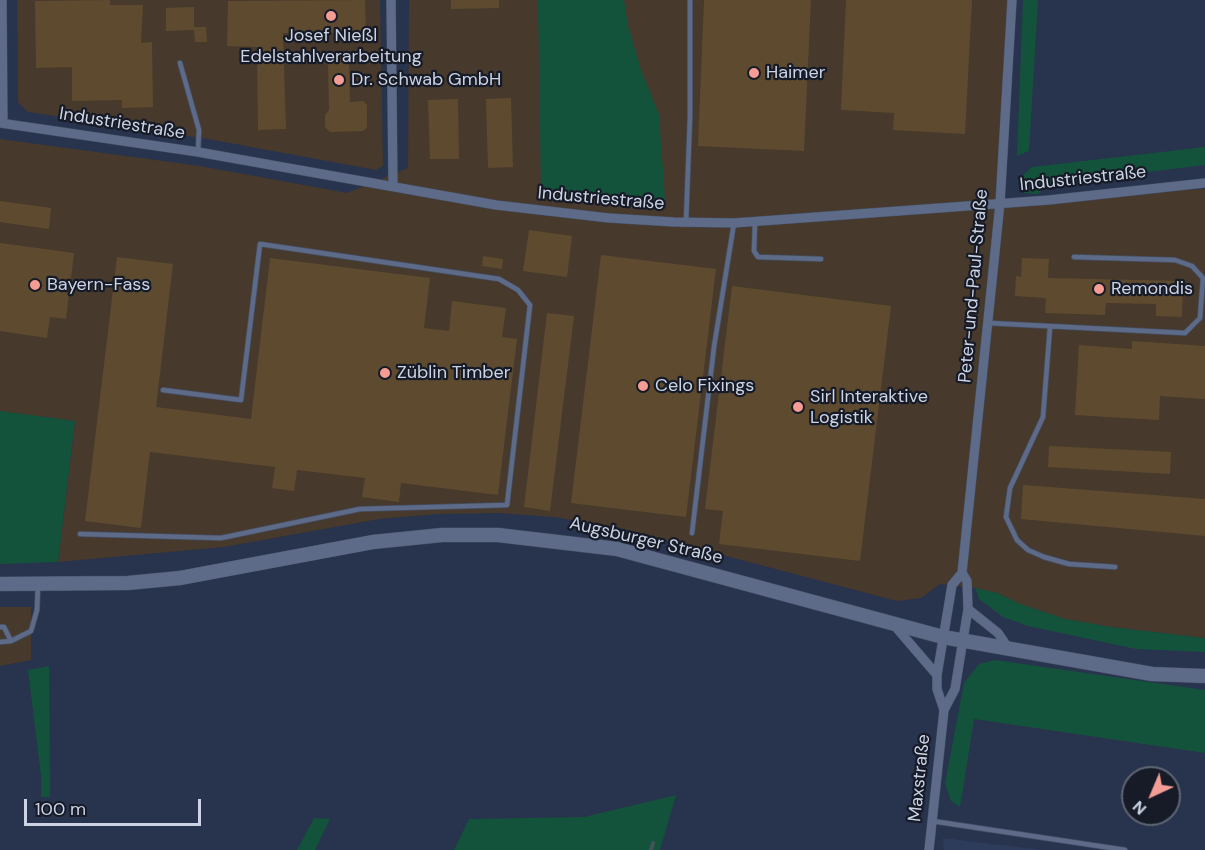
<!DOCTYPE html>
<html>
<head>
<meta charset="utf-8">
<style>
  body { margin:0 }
  #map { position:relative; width:1205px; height:850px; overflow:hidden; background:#28334d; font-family:"DM Sans",sans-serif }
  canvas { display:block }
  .north { position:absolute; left:1121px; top:766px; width:60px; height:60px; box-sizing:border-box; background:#161b27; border:2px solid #5e6573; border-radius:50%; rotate:224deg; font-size:16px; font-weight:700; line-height:24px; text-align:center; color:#cbd3e4 }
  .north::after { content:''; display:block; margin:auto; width:21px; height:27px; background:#f59c95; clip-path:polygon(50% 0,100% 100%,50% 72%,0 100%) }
  .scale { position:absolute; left:24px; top:799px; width:177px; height:27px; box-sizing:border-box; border:3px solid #cbd3e4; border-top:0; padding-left:8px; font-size:18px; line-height:21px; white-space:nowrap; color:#cbd3e4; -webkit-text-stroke:4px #161b27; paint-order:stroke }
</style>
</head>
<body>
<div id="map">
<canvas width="1205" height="850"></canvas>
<div class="north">N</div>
<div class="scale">100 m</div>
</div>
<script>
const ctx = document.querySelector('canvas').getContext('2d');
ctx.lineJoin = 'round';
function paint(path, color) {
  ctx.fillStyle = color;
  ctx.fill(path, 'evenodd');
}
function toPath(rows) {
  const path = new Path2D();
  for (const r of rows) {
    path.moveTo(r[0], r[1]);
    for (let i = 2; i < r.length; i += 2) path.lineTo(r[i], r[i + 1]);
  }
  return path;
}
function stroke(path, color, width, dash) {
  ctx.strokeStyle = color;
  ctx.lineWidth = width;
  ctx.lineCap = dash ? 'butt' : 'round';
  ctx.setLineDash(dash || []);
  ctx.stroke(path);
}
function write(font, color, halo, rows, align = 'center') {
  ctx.font = font + ' "DM Sans",sans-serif';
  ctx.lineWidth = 4.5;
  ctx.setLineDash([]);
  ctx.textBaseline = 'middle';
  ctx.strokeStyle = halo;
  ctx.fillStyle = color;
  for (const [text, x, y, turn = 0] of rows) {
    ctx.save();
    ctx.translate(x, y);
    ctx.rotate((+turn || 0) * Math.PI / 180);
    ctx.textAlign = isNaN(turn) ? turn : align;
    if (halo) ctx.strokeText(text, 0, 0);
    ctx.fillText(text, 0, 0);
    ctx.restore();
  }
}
paint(toPath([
  [943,838,1042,850,944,850]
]), '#2e3c5c');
paint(toPath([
  [17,0,380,0,383,166,376,170,208,139,28,112,18,102],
  [409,0,1009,0,997,199,1205,189,1205,638,1111,627,1065,619,1020,604,997,593,975,588,940,584,921,598,897,601,620,528,554,517,499,513,437,514,379,519,224,547,58,562,75,421,0,411,0,139,200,166,347,193,408,168],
  [0,607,31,607,31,660,0,666]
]), '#47392b');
paint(toPath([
  [538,0,624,0,628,26,642,73,659,114,665,200,541,191],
  [1023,0,1038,0,1029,151,1017,156],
  [1205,147,1205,165,1048,184,1038,194,1024,193,1017,181,1032,167],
  [0,411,75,421,58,562,0,564],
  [975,588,997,593,1020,604,1065,619,1111,627,1205,638,1205,652,1136,649,1028,626,1003,617,979,599],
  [995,660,1205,690,1205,753,974,719,960,807,951,801,945,784,964,683,979,664],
  [49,666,50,797,41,797,41,776,28,670],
  [676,795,660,850,454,850,469,819,584,817],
  [314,818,330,819,315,850,297,850]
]), '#14533b');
stroke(toPath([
  [651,850,653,843]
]), '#455259', 4);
paint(toPath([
  [110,0,110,5,143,5,141,43,152,42,153,107,122,108,122,100,72,101,72,67,36,68,35,1],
  [365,0,366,33,283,33,286,129,258,130,257,47,227,46,228,1],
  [451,0,499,0,499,8,451,9],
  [704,0,811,0,804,151,698,146],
  [846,0,972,0,965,134,893,130,894,113,841,110],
  [194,7,194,27,206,27,207,42,195,42,194,30,166,31,166,8],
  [346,55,349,59,350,102,363,101,367,105,367,127,363,131,330,132,325,127,325,115,329,110,328,59,331,56],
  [511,98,513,167,488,168,486,99],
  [458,99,459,159,430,159,428,100],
  [0,201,51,208,49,229,0,222],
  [529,230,572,236,567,277,523,271],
  [0,243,74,253,66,319,50,317,47,338,0,331],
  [601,255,716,269,686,517,571,503],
  [483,256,503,259,502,269,482,266],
  [117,257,173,264,156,407,251,419,270,258,430,278,424,328,449,331,452,301,506,308,502,337,517,339,498,495,401,483,399,502,362,497,365,478,297,470,294,491,272,488,275,467,150,452,141,528,85,521],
  [1022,258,1049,259,1048,278,1183,281,1182,317,1156,316,1156,304,1106,303,1105,315,1045,313,1046,298,1015,296,1016,276,1021,277],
  [732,286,891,306,860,561,719,544,723,511,705,509],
  [547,313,574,316,550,511,524,507],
  [1132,341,1205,346,1205,399,1160,396,1159,420,1075,415,1079,345,1132,349],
  [1049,446,1171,452,1170,474,1048,467],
  [1023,485,1205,499,1205,536,1021,519]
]), '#5e4b2f');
const lane = toPath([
  [180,63,199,130,198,152],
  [686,222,690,117,690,0],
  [755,222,754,251,758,257,821,259],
  [988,323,1185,333,1200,318,1203,278,1192,266,1175,260,1074,257],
  [1050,327,1043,417,1010,488,1006,517,1017,540,1028,550,1044,557,1069,564,1115,567],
  [692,533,714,347,734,223],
  [80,534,221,538,360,509,507,505,530,305,518,290,499,279,260,244,241,400,163,390],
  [0,627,4,627,11,641],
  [0,642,11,641,31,631,37,610,38,584],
  [932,821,1125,850]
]);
const street = toPath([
  [2,0,3,123],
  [391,0,393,185],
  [0,123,198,152,496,205,609,218,674,222,734,223,1049,200,1205,183],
  [968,609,998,633,1009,649],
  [894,625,937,675],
  [944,710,937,689,937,675,952,585,962,573,1000,203,1012,0],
  [929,850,944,710,955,689,968,609,967,581,962,573]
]);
const secondary = toPath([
  [0,584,128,583,180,578,373,542,442,535,498,535,617,549,943,637,1152,674,1205,676]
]);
stroke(lane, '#444f64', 6);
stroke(street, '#444f64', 10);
stroke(secondary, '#444f64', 15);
stroke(lane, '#5d6b88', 4.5);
stroke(street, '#5d6b88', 9);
stroke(secondary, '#5d6b88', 14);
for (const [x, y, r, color] of [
  [331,16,6,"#f59c95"],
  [754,73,6,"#f59c95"],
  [339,80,6,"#f59c95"],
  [35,285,6,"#f59c95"],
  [1099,289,6,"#f59c95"],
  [385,373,6,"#f59c95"],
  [643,386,6,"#f59c95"],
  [798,407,6,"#f59c95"]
]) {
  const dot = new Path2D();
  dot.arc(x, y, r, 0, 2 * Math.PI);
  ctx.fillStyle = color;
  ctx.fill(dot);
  stroke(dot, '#161b27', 2);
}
write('18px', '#cbd3e4', '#161b27', [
  ["Josef Nießl",331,36,"center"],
  ["Edelstahlverarbeitung",331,57,"center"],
  ["Haimer",766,73],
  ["Dr. Schwab GmbH",351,80],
  ["Bayern-Fass",47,285],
  ["Remondis",1111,289],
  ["Züblin Timber",397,373],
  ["Celo Fixings",655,386],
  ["Sirl Interaktive",810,397],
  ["Logistik",810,418]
], 'left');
write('18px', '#cbd3e4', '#161b27', [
  ["Industriestraße",122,124,9],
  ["Industriestraße",1083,179,-6],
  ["Industriestraße",601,199,5],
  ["Peter-und-Paul-Straße",974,286,-85],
  ["Augsburger Straße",646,541,13],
  ["Maxstraße",920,778,-84]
]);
</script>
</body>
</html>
